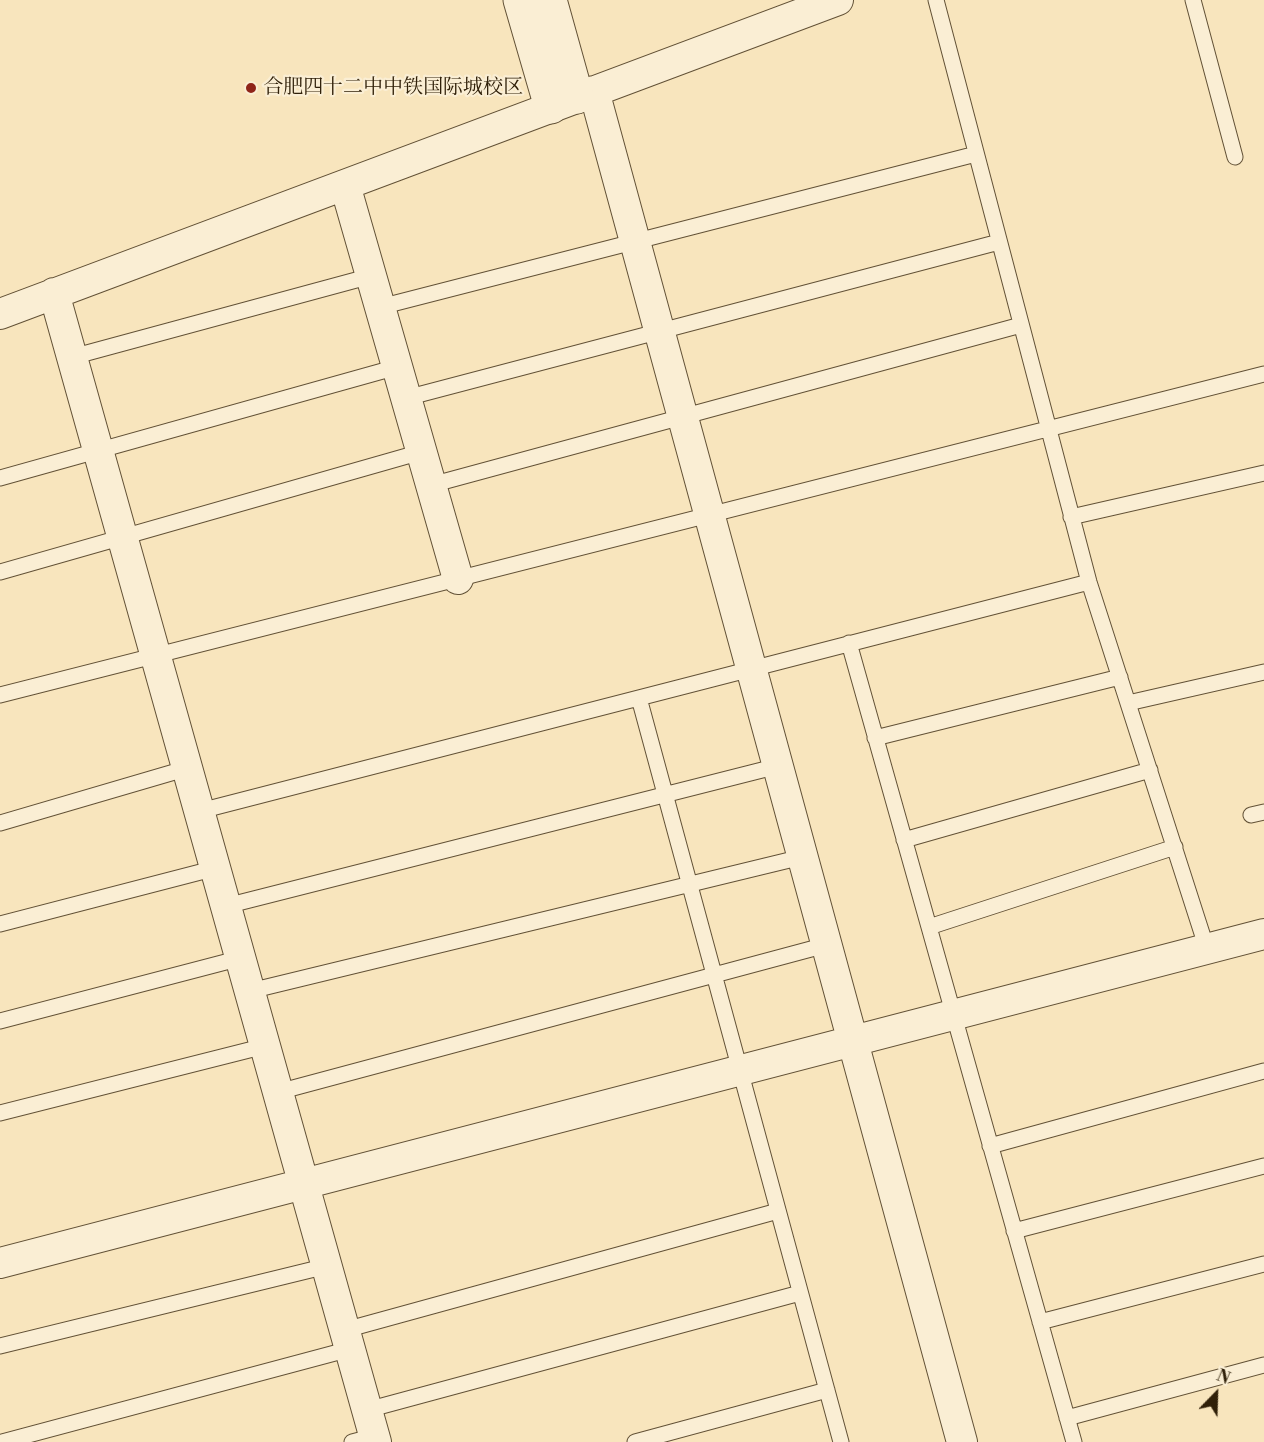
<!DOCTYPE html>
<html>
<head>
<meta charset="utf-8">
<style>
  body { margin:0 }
  #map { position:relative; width:1264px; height:1442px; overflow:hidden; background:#f8e5bd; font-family:"Libre Bodoni",serif }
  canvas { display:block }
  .north { position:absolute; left:1186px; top:1364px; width:60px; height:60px; -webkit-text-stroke:4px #faeed4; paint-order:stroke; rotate:23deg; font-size:16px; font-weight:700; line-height:24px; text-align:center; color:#302009 }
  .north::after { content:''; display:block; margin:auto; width:21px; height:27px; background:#302009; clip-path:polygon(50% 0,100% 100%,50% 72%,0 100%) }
</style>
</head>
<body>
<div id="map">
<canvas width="1264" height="1442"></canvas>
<div class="north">N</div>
</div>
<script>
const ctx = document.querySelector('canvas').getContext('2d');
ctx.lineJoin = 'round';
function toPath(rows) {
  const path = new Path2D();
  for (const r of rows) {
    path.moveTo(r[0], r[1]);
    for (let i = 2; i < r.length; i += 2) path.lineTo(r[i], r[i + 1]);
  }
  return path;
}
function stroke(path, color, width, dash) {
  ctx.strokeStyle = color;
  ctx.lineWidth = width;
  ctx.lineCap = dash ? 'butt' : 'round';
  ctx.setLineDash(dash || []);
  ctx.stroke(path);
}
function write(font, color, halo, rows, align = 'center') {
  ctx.font = font + ' "Libre Bodoni","Noto Serif SC",serif';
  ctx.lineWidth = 4.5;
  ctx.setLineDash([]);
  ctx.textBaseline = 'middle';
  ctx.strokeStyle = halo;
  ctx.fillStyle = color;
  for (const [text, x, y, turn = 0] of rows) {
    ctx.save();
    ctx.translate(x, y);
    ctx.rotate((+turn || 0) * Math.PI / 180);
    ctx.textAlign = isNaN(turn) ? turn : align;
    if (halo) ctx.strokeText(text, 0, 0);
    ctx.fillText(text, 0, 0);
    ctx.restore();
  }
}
const service = toPath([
  [936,0,1089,582,1207,949],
  [1193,0,1235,157],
  [380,307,976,154],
  [72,357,371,276],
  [406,398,999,242],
  [0,478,397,367],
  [431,485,1021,325],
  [1071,517,1264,473],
  [0,572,421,452],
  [849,643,1074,1442],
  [0,695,1264,374],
  [639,698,841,1442],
  [1128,703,1264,672],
  [875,738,1120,677],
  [200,811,1089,582],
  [1251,815,1264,812],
  [0,823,188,768],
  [904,840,1150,770],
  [226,906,778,766],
  [0,924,216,868],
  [929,927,1175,847],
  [250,991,802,857],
  [0,1021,241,958],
  [278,1092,826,945],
  [0,1113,265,1046],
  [990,1146,1264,1071],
  [1014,1231,1264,1166],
  [1040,1322,1264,1264],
  [345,1330,778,1211],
  [0,1346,327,1266],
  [367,1410,800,1293],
  [1067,1418,1264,1365],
  [2,1442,350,1349],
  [352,1442,375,1436],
  [635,1442,827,1390]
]);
const minor = toPath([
  [594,91,962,1442],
  [345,185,458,579],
  [54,293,376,1442],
  [0,314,838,0],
  [0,1263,1264,934]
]);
const tertiary = toPath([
  [520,0,551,107],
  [550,0,577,97]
]);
stroke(service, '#625136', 17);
stroke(minor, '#625136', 32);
stroke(tertiary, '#625136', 35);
stroke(service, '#faeed4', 15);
stroke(minor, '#faeed4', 30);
stroke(tertiary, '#faeed4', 33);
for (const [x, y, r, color] of [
  [251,88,6,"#8f2418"]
]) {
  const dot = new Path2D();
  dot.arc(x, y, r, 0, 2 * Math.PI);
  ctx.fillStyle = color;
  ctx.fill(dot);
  stroke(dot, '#faeed4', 2);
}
write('20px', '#302009', '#faeed4', [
  ["合肥四十二中中铁国际城校区",263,88]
], 'left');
</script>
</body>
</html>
